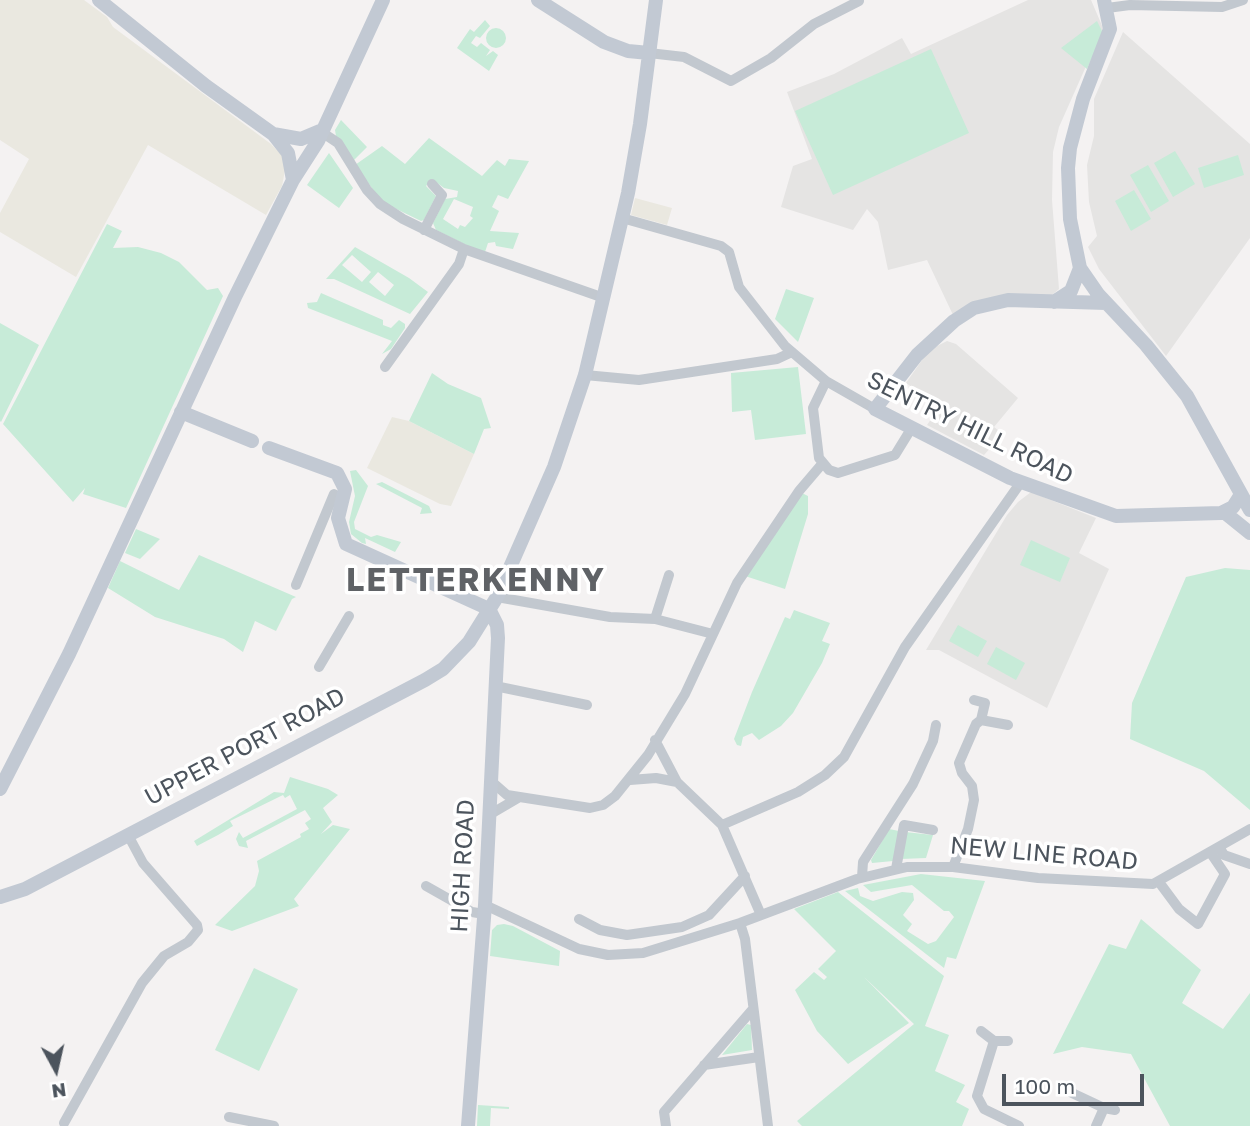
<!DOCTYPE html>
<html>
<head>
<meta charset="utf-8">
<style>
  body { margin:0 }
  #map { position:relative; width:1250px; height:1126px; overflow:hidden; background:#f4f2f2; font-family:"Golos Text",sans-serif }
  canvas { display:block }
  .north { position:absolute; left:21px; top:1035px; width:70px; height:70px; -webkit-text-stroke:5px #fff; paint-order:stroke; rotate:172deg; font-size:19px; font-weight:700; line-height:28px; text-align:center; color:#4c545d }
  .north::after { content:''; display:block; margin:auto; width:24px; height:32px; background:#4c545d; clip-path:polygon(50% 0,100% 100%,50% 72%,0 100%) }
  .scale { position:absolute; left:1002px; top:1074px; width:142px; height:32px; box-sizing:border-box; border:4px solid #4c545d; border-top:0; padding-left:9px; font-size:21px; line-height:24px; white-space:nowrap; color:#4c545d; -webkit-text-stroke:5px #fff; paint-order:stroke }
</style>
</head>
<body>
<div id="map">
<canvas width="1250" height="1126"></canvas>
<div class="north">N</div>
<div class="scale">100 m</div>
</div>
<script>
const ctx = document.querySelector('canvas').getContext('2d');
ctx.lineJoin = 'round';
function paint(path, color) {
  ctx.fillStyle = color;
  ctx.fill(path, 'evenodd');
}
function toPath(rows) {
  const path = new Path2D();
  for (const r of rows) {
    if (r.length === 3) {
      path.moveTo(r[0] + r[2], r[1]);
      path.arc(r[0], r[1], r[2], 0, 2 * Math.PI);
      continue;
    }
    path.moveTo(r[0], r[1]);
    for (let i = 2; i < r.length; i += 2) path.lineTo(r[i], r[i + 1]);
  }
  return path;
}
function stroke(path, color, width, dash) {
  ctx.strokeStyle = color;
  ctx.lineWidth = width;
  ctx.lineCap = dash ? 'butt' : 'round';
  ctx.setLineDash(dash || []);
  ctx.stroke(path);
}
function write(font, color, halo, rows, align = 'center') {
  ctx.font = font + ' "Golos Text",sans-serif';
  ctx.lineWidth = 7;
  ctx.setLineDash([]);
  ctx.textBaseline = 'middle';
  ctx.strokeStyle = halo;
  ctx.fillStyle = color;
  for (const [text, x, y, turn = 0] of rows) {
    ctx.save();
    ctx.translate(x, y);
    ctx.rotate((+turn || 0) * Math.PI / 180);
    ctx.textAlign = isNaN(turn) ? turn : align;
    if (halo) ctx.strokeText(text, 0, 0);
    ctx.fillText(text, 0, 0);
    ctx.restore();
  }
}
paint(toPath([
  [0,0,84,0,107,17,113,27,271,144,282,155,286,165,282,186,266,215,148,145,76,277,0,232,0,213,29,159,0,140],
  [635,198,672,208,667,225,631,215],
  [392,417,409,421,474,454,451,506,440,504,367,468]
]), '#eae8e0');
paint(toPath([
  [1028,0,1091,0,1103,28,1059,127,1053,152,1052,200,1059,289,1052,295,954,317,927,260,888,270,878,222,867,209,853,230,781,207,793,166,812,159,787,92,834,74,902,38,911,54],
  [1123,32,1250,144,1250,238,1166,356,1099,269,1088,247,1097,236,1089,202,1087,165,1094,136,1094,99],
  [947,341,956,344,1018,398,994,427,1003,434,984,455,927,425,942,403,928,398,906,383,929,350],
  [1031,492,1096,518,1079,553,1109,569,1047,708,939,650,926,650,1007,515,1018,502]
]), '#e5e4e3');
paint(toPath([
  [485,20,490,26,480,38,476,36,471,43,477,47,481,43,490,50,486,56,493,51,498,55,489,71,457,48,470,29,474,32],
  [1097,21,1103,33,1087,69,1061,48],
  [496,38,10],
  [931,49,969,133,833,195,795,111],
  [341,120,367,147,353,161,336,136,335,130],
  [429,138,482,176,497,160,505,166,509,159,529,161,508,199,498,195,492,207,499,211,490,231,519,233,513,249,496,246,495,242,488,243,485,252,480,252,436,230,433,223,445,199,457,197,458,191,444,188,432,179,426,186,436,196,424,220,421,221,382,202,355,165,382,146,405,164],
  [454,199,473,207,470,216,473,218,465,227,460,225,458,229,443,219],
  [1175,151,1195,184,1173,197,1154,163],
  [329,153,353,188,339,208,307,185],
  [1238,155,1244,175,1204,188,1198,168],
  [1148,165,1169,201,1151,212,1130,175],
  [1134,190,1151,219,1131,231,1115,201],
  [107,224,122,231,113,248,138,247,161,253,179,262,207,290,218,288,223,296,126,508,83,494,85,488,73,502,3,424],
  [355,247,409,278,428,292,410,314,334,279,326,279],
  [352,255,371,272,362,282,342,265],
  [378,272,394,285,385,296,369,282],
  [786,289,814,298,798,342,775,319],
  [321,293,383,320,383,325,391,328,399,320,405,324,405,328,391,349,382,354,392,341,308,308,307,303,317,302],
  [0,323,39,345,1,422,0,421],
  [798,367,806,434,755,440,751,410,732,412,731,373],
  [432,373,448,384,481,398,491,428,484,429,474,454,409,421],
  [356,470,368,486,354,522,355,529,371,537,377,535,401,542,395,552,365,538,366,544,362,543,351,534,349,522,355,496,350,471],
  [382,482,429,506,432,513,420,514,422,508,376,484],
  [802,493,808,496,808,514,785,589,745,576],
  [136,529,160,539,140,559,125,553],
  [1031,540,1070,558,1060,582,1020,565],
  [199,555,296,597,292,599,276,631,255,621,243,652,224,639,155,617,108,588,120,561,179,590],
  [1225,568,1250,570,1250,810,1204,771,1130,739,1132,703,1186,577],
  [794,610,830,623,822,641,830,644,822,663,793,713,781,726,759,740,752,733,743,737,741,746,737,745,734,739,752,692,785,617,790,619],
  [958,625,987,641,978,657,949,641],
  [996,647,1025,663,1016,680,987,664],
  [290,777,328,789,338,795,323,808,332,822,321,834,333,825,350,829,294,899,299,906,232,931,215,925,255,886,259,871,257,861,301,837,300,834,309,829,305,823,311,819,305,810,246,841,248,848,239,846,236,839,239,832,243,838,297,809,290,795,285,798,283,795,230,821,233,826,218,835,197,846,194,841,274,792,284,793],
  [889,829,899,831,893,861,872,863,871,860],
  [905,832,933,835,926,858,901,859],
  [921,874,985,881,956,959,947,957,944,968,845,891,858,888,860,896,873,901,902,892,913,893,914,900,903,915,912,924,907,931,928,944,936,941,954,917,949,911,944,911,912,885,871,892,863,885],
  [838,892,944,976,925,1026,949,1035,935,1071,965,1085,956,1102,969,1109,962,1126,802,1126,797,1121,914,1024,864,977,909,1023,848,1064,817,1031,795,990,814,972,824,980,827,977,818,969,836,951,794,909],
  [1141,919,1201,970,1182,1003,1223,1029,1250,993,1250,1126,1170,1126,1131,1054,1082,1047,1053,1054,1109,944,1126,949],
  [504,924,513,926,560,951,559,966,490,956,492,930,497,925],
  [254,968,298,989,259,1071,215,1050],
  [747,1024,751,1025,752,1050,722,1055],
  [478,1105,509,1107,509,1109,491,1108,490,1126,477,1126]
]), '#c7ebd8');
stroke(toPath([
  [1107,8,1130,5,1222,7,1243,0],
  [649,53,684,57,731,81,771,58,814,24,859,1],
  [320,131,338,143,367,190,380,204,403,219,464,249,604,298],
  [622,218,721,246,729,252,739,287,785,346,826,381,875,409],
  [424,230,442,195,432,184],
  [385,367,459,264,464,249],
  [585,375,639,380,777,359,792,352],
  [826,381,813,408,819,458,829,470,838,473,895,455,911,429],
  [296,585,334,494],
  [497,597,610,617,655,619,713,634],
  [655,619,669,575],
  [319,667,349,616],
  [495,686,587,705],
  [974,700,985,703,981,720],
  [655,740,677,782,722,825,761,915],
  [630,780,656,778,677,782],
  [491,781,507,795,590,808,603,805,615,796,648,755,685,694,737,583,799,491,822,464],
  [489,815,518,798],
  [722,825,798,792,825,775,844,757,905,647,1021,482],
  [1219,847,1224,855,1250,864],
  [953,867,968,829,974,800,972,786,962,773,959,763,976,724,981,720,1008,725],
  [896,869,904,825,933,830],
  [862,877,863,862,913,784,933,741,936,725],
  [1159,882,1179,909,1198,924,1225,874,1210,852],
  [426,886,472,912,484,914],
  [485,905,579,949,608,955,643,953,740,923,857,879,907,867,953,867,1038,878,1153,884,1250,829],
  [579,919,600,930,627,935,682,927,709,915,745,876],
  [740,923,745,939,768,1126],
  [981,1031,994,1041,1008,1041],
  [994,1041,977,1096,984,1109,1019,1126],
  [704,1065,759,1057],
  [1072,1093,1104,1108,1115,1110],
  [229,1117,274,1126],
  [64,1123,142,983,164,956,188,942,198,930,197,925,143,863,128,835],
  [666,1126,664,1112,753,1009],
  [1096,1126,1104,1108]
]), '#c2c8cf', 10);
stroke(toPath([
  [99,0,206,86,273,134,288,153,293,180],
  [538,0,604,42,628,51,649,53],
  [273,134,301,139,320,131],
  [1080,268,1098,294,1146,345,1187,396,1250,510],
  [1054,302,1071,291,1080,268,1070,219,1068,168,1070,148,1083,99,1110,29,1104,0],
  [1106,303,1008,300,974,308,954,321,917,355,875,409,1010,478,1116,516,1221,513,1233,507,1240,496],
  [181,412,252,441],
  [269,448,337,473,345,489,338,518,346,544,489,609],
  [1224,512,1250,533],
  [0,789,69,654,235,297,293,180,318,141,383,0],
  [0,897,25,889,425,680,443,669,469,642,497,597,554,467,585,375,628,193,640,124,656,0],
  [468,1126,485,905,498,638,497,625,489,609]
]), '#c2c9d3', 14);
write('24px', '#4c545d', '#fff', [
  ["SENTRY HILL ROAD",970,428,26],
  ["UPPER PORT ROAD",245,747,-28],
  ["NEW LINE ROAD",1044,854,5],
  ["HIGH ROAD",463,866,-87]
]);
ctx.letterSpacing = '2px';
write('bold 32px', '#5f6266', '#fff', [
  ["LETTERKENNY",476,581]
]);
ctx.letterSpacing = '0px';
</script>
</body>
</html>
